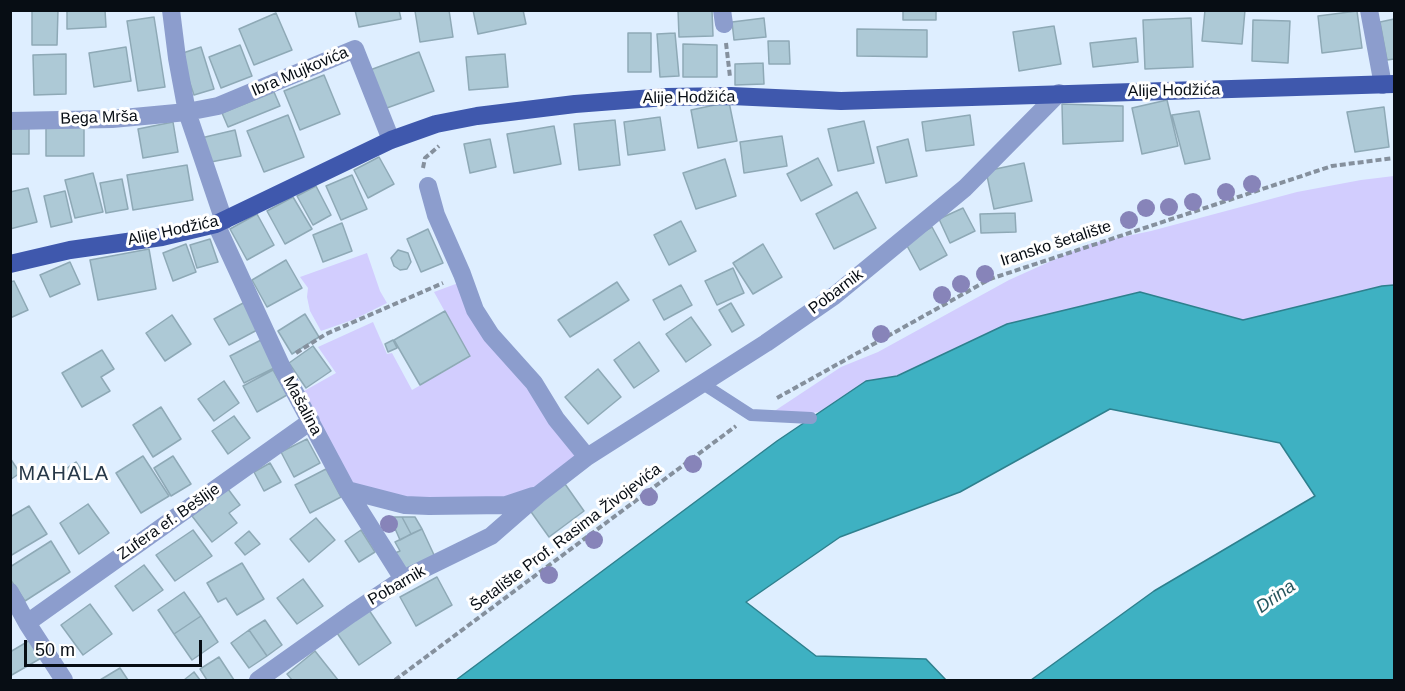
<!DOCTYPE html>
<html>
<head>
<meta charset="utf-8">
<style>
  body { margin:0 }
  #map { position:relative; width:1405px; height:691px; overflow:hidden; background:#deeeff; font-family:Helvetica,sans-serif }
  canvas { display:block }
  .frame { position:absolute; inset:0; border:12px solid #070d14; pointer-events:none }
  .scale { position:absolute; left:24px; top:640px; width:178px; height:27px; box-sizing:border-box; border:3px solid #070d14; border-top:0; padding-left:8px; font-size:18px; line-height:21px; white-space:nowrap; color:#070d14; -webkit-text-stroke:4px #fff; paint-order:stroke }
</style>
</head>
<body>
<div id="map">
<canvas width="1405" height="691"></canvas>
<div class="frame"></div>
<div class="scale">50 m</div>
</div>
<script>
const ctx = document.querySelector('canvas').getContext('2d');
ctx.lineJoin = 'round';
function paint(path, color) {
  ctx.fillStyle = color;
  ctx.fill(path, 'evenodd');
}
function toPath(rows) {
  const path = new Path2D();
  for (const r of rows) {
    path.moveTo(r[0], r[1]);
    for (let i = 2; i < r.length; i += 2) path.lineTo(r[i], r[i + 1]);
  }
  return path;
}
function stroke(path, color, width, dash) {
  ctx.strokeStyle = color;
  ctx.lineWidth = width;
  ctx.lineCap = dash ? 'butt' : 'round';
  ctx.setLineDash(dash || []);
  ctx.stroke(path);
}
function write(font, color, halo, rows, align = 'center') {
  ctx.font = font + ' Helvetica,sans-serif';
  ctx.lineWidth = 6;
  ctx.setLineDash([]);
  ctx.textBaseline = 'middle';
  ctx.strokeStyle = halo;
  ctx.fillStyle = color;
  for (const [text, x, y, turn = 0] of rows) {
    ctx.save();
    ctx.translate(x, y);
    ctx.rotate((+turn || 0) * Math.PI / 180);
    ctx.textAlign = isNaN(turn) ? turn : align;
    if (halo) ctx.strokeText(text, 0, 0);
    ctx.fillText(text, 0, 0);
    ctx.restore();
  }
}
paint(toPath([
  [1394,176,1394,285,1382,286,1243,320,1140,292,1007,324,897,376,866,381,822,411,800,416,770,414,841,367,878,352,1009,280,1089,244,1151,231,1297,192,1361,180],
  [367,253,380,291,387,303,355,319,321,331,310,311,307,297,308,288,300,277],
  [461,282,584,460,538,495,456,507,347,490,297,395,336,373,318,347,373,322,387,354,392,353,412,390,470,357,434,292]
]), '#d2cdfe');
const water = toPath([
  [1394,285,1394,680,1031,680,1154,591,1315,496,1280,443,1110,409,960,492,840,537,746,602,816,656,926,659,946,680,456,680,777,441,866,381,897,376,1007,324,1140,292,1243,320,1382,286,1394,285]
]);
paint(water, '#3eb1c2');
stroke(water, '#2e808e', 1.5);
const building = toPath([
  [32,10,58,10,57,45,32,45,32,10],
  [67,10,105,10,106,27,67,29,67,10],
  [355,10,399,10,401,19,359,27,355,10],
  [449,10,453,37,420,42,415,11,449,10],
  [473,10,523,10,526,24,478,34,473,10],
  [678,10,712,10,713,36,679,37,678,10],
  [903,10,936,10,936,20,903,20,903,10],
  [1205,10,1245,10,1242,44,1202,41,1205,10],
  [1357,11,1362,48,1322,53,1318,16,1357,11],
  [276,13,292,50,254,65,239,29,276,13],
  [154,17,165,87,138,91,127,21,154,17],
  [764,18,766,37,734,40,732,22,764,18],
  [1191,18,1193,67,1145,69,1143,20,1191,18],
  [1394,19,1394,59,1387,60,1380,22,1394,19],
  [1253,20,1290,21,1288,63,1252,61,1253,20],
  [1054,26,1061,64,1019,71,1013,32,1054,26],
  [857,29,927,30,927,57,857,56,857,29],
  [628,33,651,33,651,72,628,72,628,33],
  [675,33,679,76,660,77,657,34,675,33],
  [1136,38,1138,62,1093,67,1090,43,1136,38],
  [768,41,789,41,790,64,769,64,768,41],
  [683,44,717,45,717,77,683,77,683,44],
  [240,45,252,76,221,88,209,57,240,45],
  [126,47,131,81,94,87,89,53,126,47],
  [201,47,214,89,194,95,180,54,201,47],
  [419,52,434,91,384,109,370,70,419,52],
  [66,54,66,94,34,95,33,55,66,54],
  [505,54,508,87,469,90,466,57,505,54],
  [763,63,764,84,735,85,735,64,763,63],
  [324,75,340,114,300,130,284,91,324,75],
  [274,92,280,106,228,127,222,113,274,92],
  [1167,100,1178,146,1142,154,1132,108,1167,100],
  [729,102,737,141,698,148,691,110,729,102],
  [1062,104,1123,106,1123,141,1063,144,1062,104],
  [1384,107,1389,147,1355,152,1347,112,1384,107],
  [1199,111,1210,159,1185,164,1172,115,1199,111],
  [288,115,304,157,264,172,247,131,288,115],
  [970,115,974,145,926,151,922,122,970,115],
  [660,117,665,150,628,155,624,122,660,117],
  [615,120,620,165,579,170,574,124,615,120],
  [864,121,874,163,838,171,828,129,864,121],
  [173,122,178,152,143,158,138,129,173,122],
  [554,126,561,164,514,173,507,134,554,126],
  [10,127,29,128,29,154,10,154,10,127],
  [46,127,84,127,84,156,46,156,46,127],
  [235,130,241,156,206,163,201,138,235,130],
  [782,136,787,166,744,173,740,142,782,136],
  [490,139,496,167,470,173,464,144,490,139],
  [908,139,917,176,886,183,877,147,908,139],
  [379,157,394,184,368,198,354,170,379,157],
  [818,158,832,185,801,201,787,174,818,158],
  [725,159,736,196,696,209,683,173,725,159],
  [1024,163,1032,201,994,209,986,171,1024,163],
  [187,165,193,200,133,210,127,175,187,165],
  [93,173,103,212,75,218,65,180,93,173],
  [352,175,367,209,341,220,326,186,352,175],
  [122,179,128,209,106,213,100,183,122,179],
  [316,186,331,215,313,225,297,196,316,186],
  [28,188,37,222,10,229,10,192,28,188],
  [65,191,72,222,51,227,44,196,65,191],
  [857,192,876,228,834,249,816,214,857,192],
  [293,197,312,229,285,244,267,211,293,197],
  [963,208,975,231,950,243,939,219,963,208],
  [1015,213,1016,232,981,233,980,214,1015,213],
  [257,214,274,245,247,260,230,229,257,214],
  [681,221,696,251,669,265,654,235,681,221],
  [342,223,352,251,323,262,313,235,342,223],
  [932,227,947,255,920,270,905,242,932,227],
  [428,229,443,263,421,272,407,239,428,229],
  [210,239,218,262,197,268,190,245,210,239],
  [186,244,196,272,173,281,163,253,186,244],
  [763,244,782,277,753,294,733,263,763,244],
  [149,249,156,289,98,300,90,260,149,249],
  [398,250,408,253,411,262,407,269,400,270,394,266,391,258,398,250],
  [286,260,302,288,267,307,252,280,286,260],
  [70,262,80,284,50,297,40,275,70,262],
  [733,268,744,293,717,305,705,281,733,268],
  [14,281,28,310,10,318,10,282,14,281],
  [617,282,629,300,570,337,558,320,617,282],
  [681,285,692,305,664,320,653,300,681,285],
  [245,302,259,329,229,345,214,319,245,302],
  [731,303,744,325,732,332,719,310,731,303],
  [445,311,470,356,420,385,394,340,445,311],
  [305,314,319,337,292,354,278,331,305,314],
  [172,315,191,344,165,361,146,333,172,315],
  [691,317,711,345,686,362,666,334,691,317],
  [261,340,276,367,244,383,230,356,261,340],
  [393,340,397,348,388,352,385,344,393,340],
  [639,342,659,371,634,388,614,360,639,342],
  [313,346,331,371,306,388,289,363,313,346],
  [102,350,114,369,101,377,110,391,82,407,62,373,102,350],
  [598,369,621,397,588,424,565,397,598,369],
  [273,370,287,395,257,412,243,386,273,370],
  [224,381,239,403,214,421,198,399,224,381],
  [161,407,181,439,153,457,133,425,161,407],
  [234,416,250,438,228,454,212,431,234,416],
  [307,439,320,463,294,477,281,452,307,439],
  [143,456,169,496,141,513,116,473,143,456],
  [173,456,191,484,171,496,154,468,173,456],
  [10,458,20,473,10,480,10,458],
  [76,462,82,471,67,481,61,472,76,462],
  [270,463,281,482,264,491,254,472,270,463],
  [326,469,341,497,310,513,295,485,326,469],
  [565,484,584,511,549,537,529,509,565,484],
  [228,489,240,505,229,513,237,523,212,542,192,516,228,489],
  [88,504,109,533,79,554,60,523,88,504],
  [29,506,47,534,10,556,10,517,29,506],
  [390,517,402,517,411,534,400,540,390,517],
  [402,517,415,517,422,529,411,534,402,517],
  [316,518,335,540,309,562,290,539,316,518],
  [422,529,435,557,405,571,395,553,400,551,395,542,422,529],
  [193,530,212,556,175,581,156,555,193,530],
  [361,530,375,552,359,562,345,541,361,530],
  [249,531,260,544,245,555,235,543,249,531],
  [51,541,70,572,25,601,10,579,10,567,51,541],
  [242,563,264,599,237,615,226,598,218,602,207,583,242,563],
  [144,565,163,590,133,611,115,586,144,565],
  [437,577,452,605,416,626,400,597,437,577],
  [303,579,323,606,297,624,277,598,303,579],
  [184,592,201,616,174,634,158,610,184,592],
  [90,604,112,634,83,655,61,625,90,604],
  [369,610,391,643,359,665,337,633,369,610],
  [201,616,218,642,192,660,174,634,201,616],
  [265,620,282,645,267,656,249,630,265,620],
  [249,630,267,656,249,668,231,643,249,630],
  [32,639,43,657,10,676,10,652,32,639],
  [315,651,338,680,292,680,287,674,315,651],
  [219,657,234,680,207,680,200,669,219,657],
  [120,668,128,680,100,680,120,668],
  [194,672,200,680,184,680,194,672]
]);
paint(building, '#adc9d6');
stroke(building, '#8ea9b6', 1.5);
stroke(toPath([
  [726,43,730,77],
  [423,168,425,158,439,146],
  [296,353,326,334,443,283],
  [777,398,990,279,1332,166,1394,158],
  [395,680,736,426]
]), '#85909d', 4, [6, 3]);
stroke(toPath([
  [703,384,751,415,811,418]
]), '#8c9dcd', 12);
stroke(toPath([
  [171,10,177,58,187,112,224,221],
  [722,10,724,24],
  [1369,10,1383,85],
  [10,121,112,119,187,112,218,106,355,49,391,140],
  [428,186,436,215,462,274,475,310,491,335,534,383,556,419,587,457],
  [216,224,285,374,347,490,403,579],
  [347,490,405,505,429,506,506,505,533,496],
  [10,592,27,623,64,680],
  [27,623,311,421],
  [258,680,351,614,403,579,491,536,538,495,587,457,766,343,834,296,965,188,1059,93]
]), '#8c9dcd', 18);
stroke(toPath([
  [10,264,70,250,162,237,216,224,391,140,436,124,477,116,575,104,666,97,731,96,841,101,1394,84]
]), '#3f58ad', 18);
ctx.fillStyle = '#8784b9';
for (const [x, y] of [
  [1252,184],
  [1226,192],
  [1193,202],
  [1169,207],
  [1146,208],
  [1129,220],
  [985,274],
  [961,284],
  [942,295],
  [881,334],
  [693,464],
  [649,497],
  [389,524],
  [594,540],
  [549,575]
]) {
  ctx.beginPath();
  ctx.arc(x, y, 9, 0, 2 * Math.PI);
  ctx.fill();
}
write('16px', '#070d14', '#fff', [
  ["Ibra Mujkovića",300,72,-23],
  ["Alije Hodžića",1174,91,-1],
  ["Alije Hodžića",689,98,-1],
  ["Bega Mrša",99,118,-2],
  ["Alije Hodžića",173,231,-12],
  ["Iransko šetalište",1056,244,-18],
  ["Pobarnik",836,292,-37],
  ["Mašalina",302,406,62],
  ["Zufera ef. Bešlije",169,522,-35],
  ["Šetalište Prof. Rasima Živojevića",566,538,-37],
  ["Pobarnik",397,586,-30]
]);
write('italic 18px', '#27575e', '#fff', [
  ["Drina",1276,597,-35]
]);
ctx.letterSpacing = '1.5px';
write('20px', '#273848', '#fff', [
  ["MAHALA",64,474]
]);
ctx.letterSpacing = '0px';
</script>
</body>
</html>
